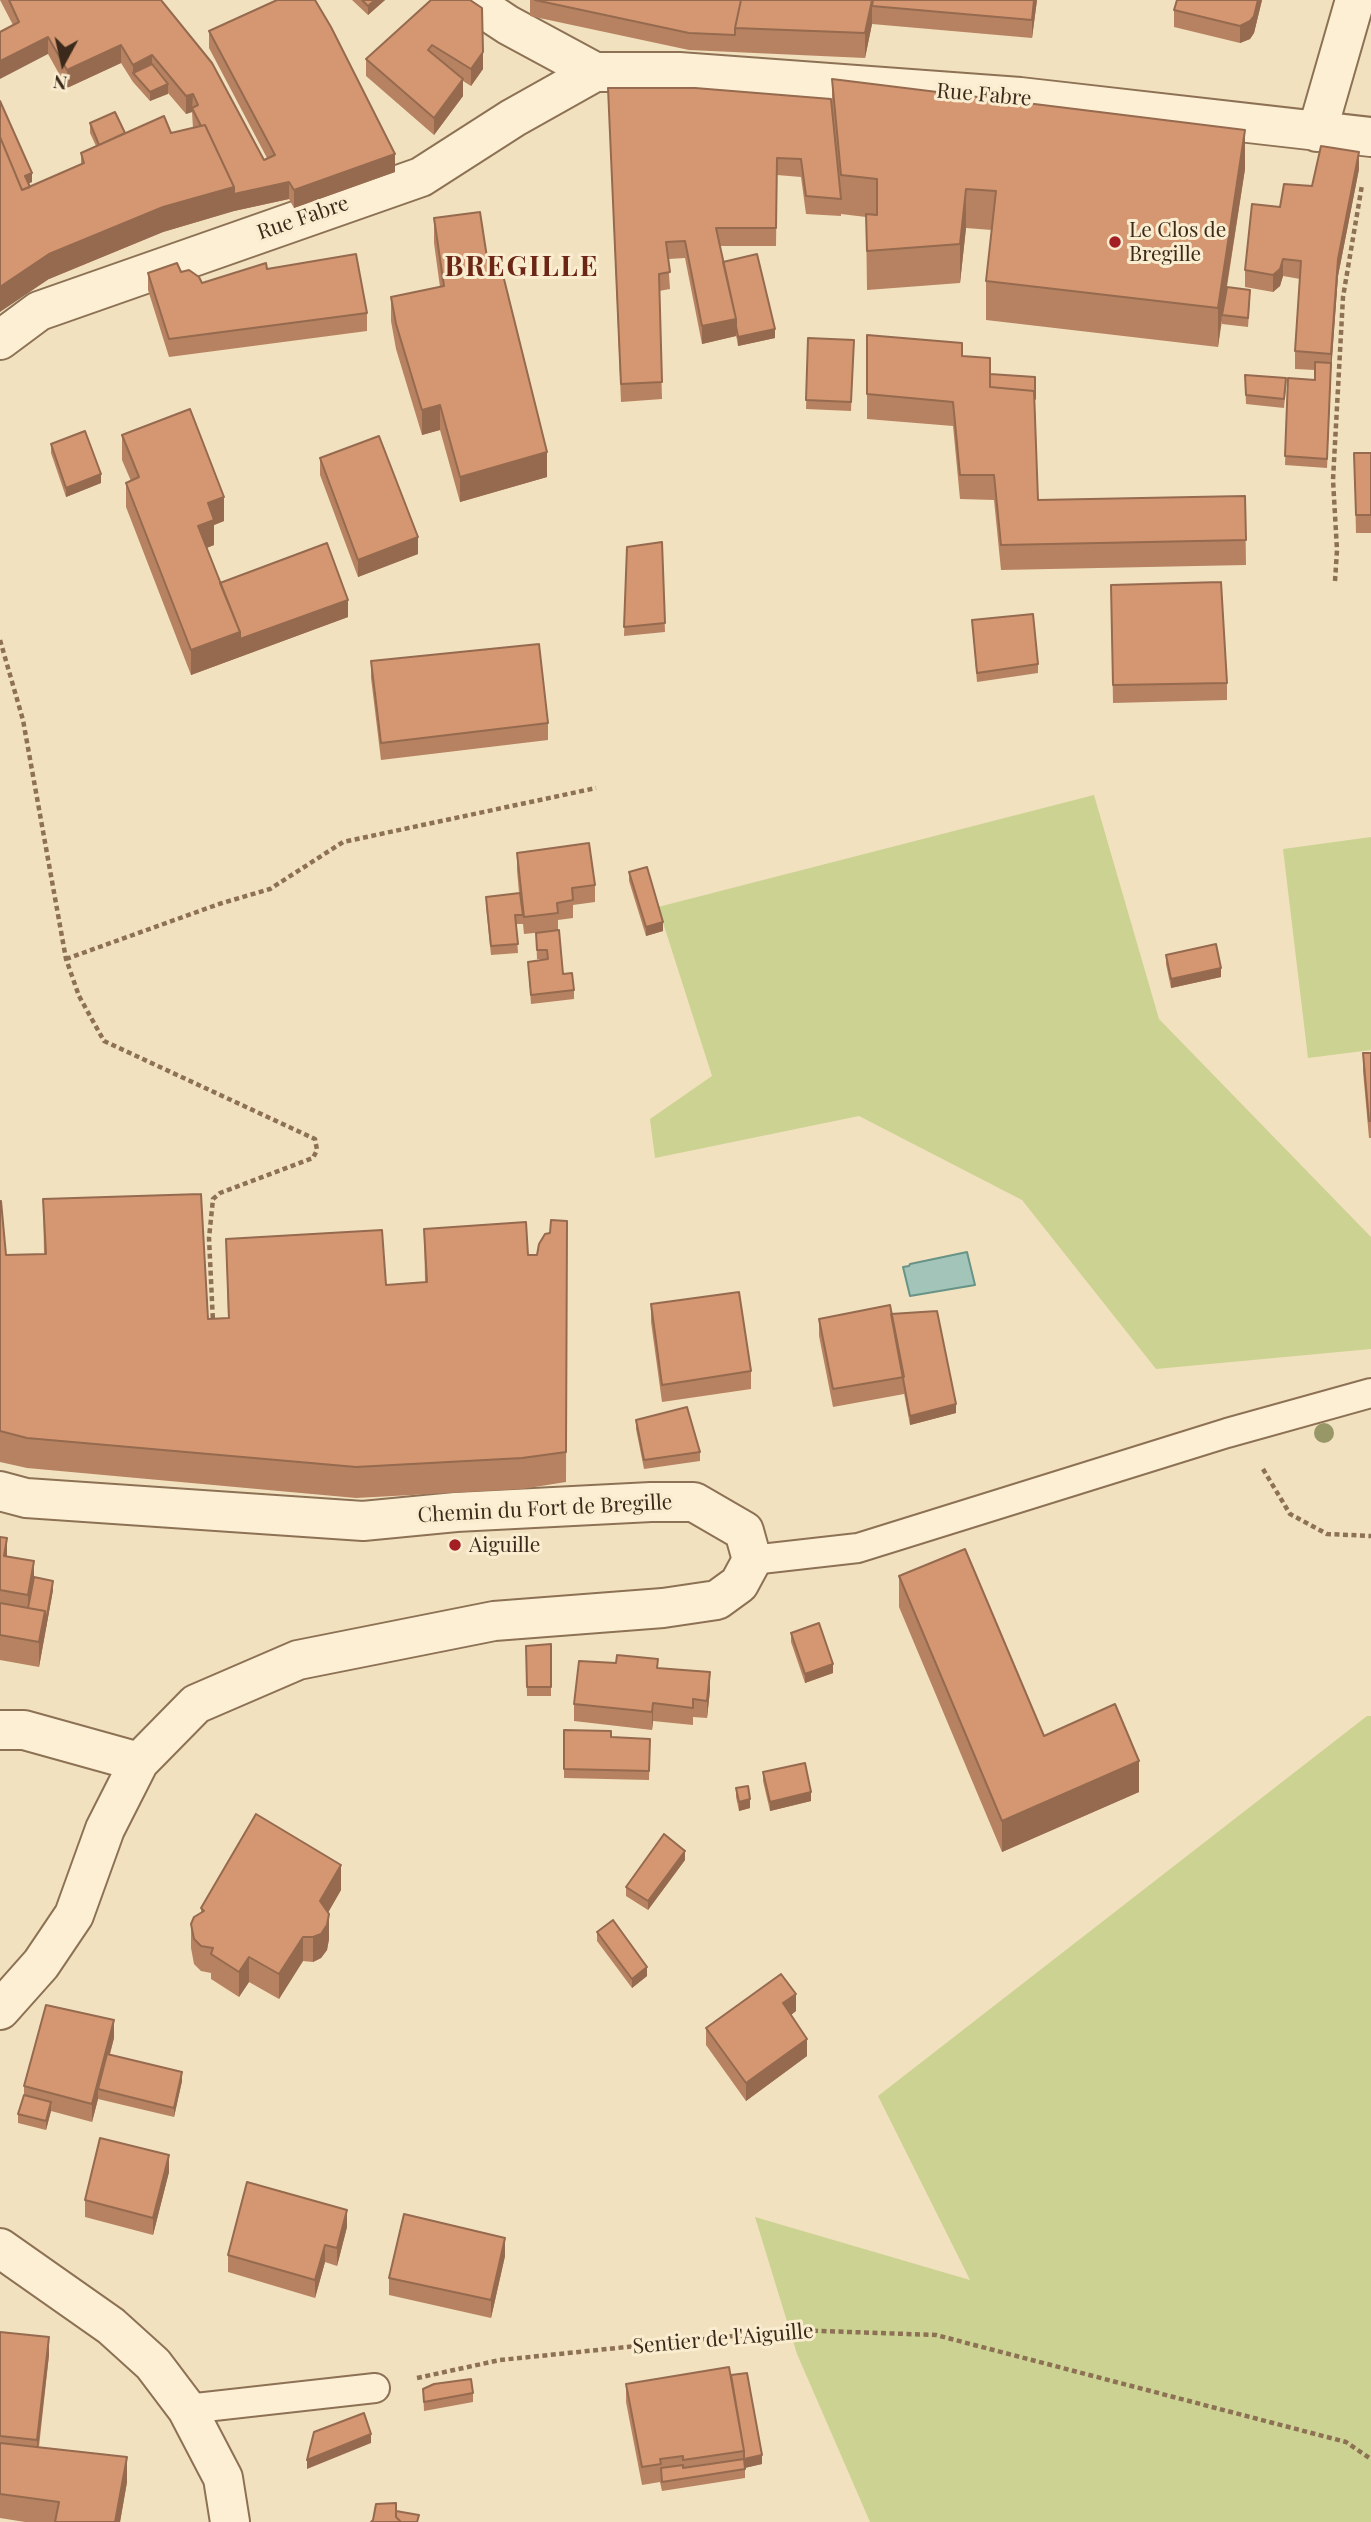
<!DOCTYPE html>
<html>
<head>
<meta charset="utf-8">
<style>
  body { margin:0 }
  #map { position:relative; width:1371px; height:2522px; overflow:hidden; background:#f2e1bf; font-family:"Playfair Display",serif }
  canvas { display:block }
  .north { position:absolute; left:28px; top:28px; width:70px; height:70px; -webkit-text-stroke:5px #f9eccf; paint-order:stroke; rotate:188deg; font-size:19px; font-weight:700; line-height:28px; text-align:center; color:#3b2a1b }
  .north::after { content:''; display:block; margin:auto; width:24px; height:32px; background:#3b2a1b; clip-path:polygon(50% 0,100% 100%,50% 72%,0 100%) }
</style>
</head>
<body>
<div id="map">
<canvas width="1371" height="2522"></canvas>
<div class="north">N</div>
</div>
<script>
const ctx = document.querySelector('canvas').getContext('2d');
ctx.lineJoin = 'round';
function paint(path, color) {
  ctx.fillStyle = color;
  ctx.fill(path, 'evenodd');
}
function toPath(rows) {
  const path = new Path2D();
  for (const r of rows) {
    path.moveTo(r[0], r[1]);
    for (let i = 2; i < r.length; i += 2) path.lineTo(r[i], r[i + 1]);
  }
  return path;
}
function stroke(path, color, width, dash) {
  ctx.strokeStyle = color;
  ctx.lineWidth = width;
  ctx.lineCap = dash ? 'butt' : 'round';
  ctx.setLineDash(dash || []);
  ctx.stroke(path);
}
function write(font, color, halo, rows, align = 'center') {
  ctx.font = font + ' "Playfair Display",serif';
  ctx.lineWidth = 6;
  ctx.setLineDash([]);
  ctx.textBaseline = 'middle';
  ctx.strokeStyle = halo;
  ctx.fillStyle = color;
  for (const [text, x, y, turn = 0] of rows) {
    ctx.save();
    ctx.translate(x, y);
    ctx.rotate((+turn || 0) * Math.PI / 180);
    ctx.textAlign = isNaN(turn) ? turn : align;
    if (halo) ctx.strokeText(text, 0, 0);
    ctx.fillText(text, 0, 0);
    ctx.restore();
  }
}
paint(toPath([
  [1094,795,1159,1019,1371,1237,1371,1349,1156,1369,1022,1200,859,1116,655,1158,650,1119,712,1076,658,907],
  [1371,837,1371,1050,1308,1058,1283,849],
  [1367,1716,1371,1716,1371,2522,870,2522,797,2354,755,2217,970,2280,878,2096]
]), '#ccd292');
const water = toPath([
  [967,1252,975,1285,910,1296,903,1267,909,1266,910,1264,967,1252]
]);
paint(water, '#a2c4b9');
stroke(water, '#689387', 2);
const service = toPath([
  [752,1560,858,1548,1227,1433,1371,1393],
  [187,2409,375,2388]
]);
const minor = toPath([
  [470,0,508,25,595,72,679,72,1020,97,1371,137],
  [1317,132,1355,0],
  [0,340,39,311,421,177,513,118,595,72],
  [0,1491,26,1498,363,1521,456,1512,651,1502,694,1502,744,1531,752,1560,739,1584,717,1600,663,1608,494,1621,298,1660,196,1704,139,1762,105,1829,74,1915,41,1964,0,2010],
  [0,1730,24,1730,139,1762],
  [0,2248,111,2326,153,2364,187,2409,223,2478,230,2522]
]);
stroke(service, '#8d7155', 32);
stroke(minor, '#8d7155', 42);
stroke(toPath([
  [1335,581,1337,550,1333,480,1343,297,1362,185],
  [0,640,23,720,66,959,79,996,104,1041,315,1139,317,1150,313,1158,220,1193,213,1199,209,1238,213,1322],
  [66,959,219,904,270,889,343,842,596,788],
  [1263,1469,1290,1514,1327,1534,1371,1536],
  [417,2378,500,2360,793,2330,936,2335,1346,2442,1371,2459]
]), '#8d7155', 4.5, [5, 3.5]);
stroke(service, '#fcefd3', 28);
stroke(minor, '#fcefd3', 38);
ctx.fillStyle = '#979768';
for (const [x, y] of [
  [1324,1433]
]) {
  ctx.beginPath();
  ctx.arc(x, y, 10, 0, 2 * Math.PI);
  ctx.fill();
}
paint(toPath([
  [0,0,161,0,264,160,267,158,209,48,209,31,395,172,294,208,289,199,234,211,163,232,49,279,0,101,32,182,29,183,30,187,81,164,81,153,96,146,90,133,90,123,125,133,171,133,193,128,192,112,186,114,168,93,150,101,133,82,121,63,67,88,48,54,13,25],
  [352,0,385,0,368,15],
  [431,0,483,69,471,86,463,81,463,96,434,135,366,76,366,59],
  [530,0,1037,0,1032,38,872,24,865,58,689,50,530,16],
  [1177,0,1262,0,1254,33,1250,39,1240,43,1174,27,1174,10],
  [832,79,1245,169,1227,287,1250,299,1248,327,1222,324,1222,321,1218,347,986,320,986,281,992,230,966,228,960,283,867,290,866,217,841,214,841,216,806,214,801,177,777,175,776,246,719,246,723,262,775,338,738,346,736,335,736,336,702,344,685,258,668,259,670,289,659,291,662,399,621,402,608,88,832,108],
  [1359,169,1338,276,1331,372,1327,468,1285,465,1288,378,1315,380,1315,370,1295,369,1295,351,1300,279,1283,276,1280,286,1273,292,1245,287,1245,270,1280,207,1312,186],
  [434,218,490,277,547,477,460,502,440,430,422,435,396,349,391,321,391,297,440,287,434,243],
  [267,269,367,313,367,331,169,357,148,290,148,273,181,272,202,283],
  [867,335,962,356,990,376,1035,403,1038,500,1245,496,1246,565,1001,570,994,500,960,499,953,426,867,419],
  [808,338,854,340,851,411,806,409],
  [1245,375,1286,387,1284,408,1246,404],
  [122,435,224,521,214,525,214,545,207,548,220,583,348,617,191,675,126,507,126,483,131,481,122,460],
  [51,444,101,483,66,497,51,453],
  [1354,453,1371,453,1371,533,1356,533],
  [320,458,418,554,358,577,320,475],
  [662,542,665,632,624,636,627,547],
  [1111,585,1227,683,1227,700,1113,703],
  [972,620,1038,664,1038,673,977,682],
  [371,661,548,723,548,740,381,760,371,678],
  [517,853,595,885,595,902,573,905,573,918,558,920,558,930,563,974,574,990,574,999,531,1004,528,962,547,959,537,959,536,933,544,932,524,934,523,924,516,924,518,953,491,955,486,906,486,897,519,893,517,870],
  [629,872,663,931,646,936,629,881],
  [1166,955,1221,977,1171,988,1166,964],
  [1363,1053,1371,1053,1371,1138,1369,1138,1363,1071],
  [43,1199,208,1319,228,1318,226,1239,386,1285,425,1282,424,1229,528,1255,537,1255,550,1233,567,1221,566,1482,522,1489,356,1498,27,1468,0,1462,0,1201,6,1255,44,1254],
  [651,1304,751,1371,751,1389,662,1402,651,1322],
  [891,1314,956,1413,910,1425,904,1393,904,1394,833,1407,819,1336,819,1319],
  [636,1420,700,1452,700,1461,644,1469,636,1429],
  [0,1537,7,1557,34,1577,53,1590,39,1667,0,1660],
  [899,1576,1044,1736,1139,1792,1002,1852,899,1607],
  [791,1633,833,1673,805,1683,791,1642],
  [551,1644,551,1696,527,1696,526,1646],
  [658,1668,710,1690,707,1718,693,1717,693,1725,653,1721,652,1730,574,1721,574,1704],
  [564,1730,611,1737,650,1739,649,1780,564,1778],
  [763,1772,811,1801,770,1811,763,1781],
  [736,1788,750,1808,739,1811,736,1797],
  [685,1860,648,1910,626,1896,626,1887],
  [341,1890,328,1913,329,1939,327,1950,321,1958,313,1962,303,1961,279,1999,249,1982,239,1997,211,1979,211,1973,201,1971,194,1964,191,1948,191,1924,201,1913,201,1908],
  [597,1932,647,1976,632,1988,597,1941],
  [796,2011,791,2015,807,2056,746,2101,706,2045,706,2028],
  [114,2038,110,2054,182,2081,174,2117,98,2099,92,2122,51,2111,46,2130,18,2123,18,2114,24,2095,24,2086],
  [169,2172,153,2235,85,2217,85,2200],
  [347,2227,337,2266,325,2262,315,2298,228,2272,228,2255],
  [505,2256,491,2318,389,2295,389,2278],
  [0,2332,49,2355,39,2447,127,2482,120,2522,25,2522,0,2518],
  [731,2375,762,2464,745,2468,745,2478,662,2491,660,2482,642,2485,626,2402,626,2384],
  [423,2389,473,2393,473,2402,424,2411]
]), '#b78261');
paint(toPath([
  [375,0,385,0,368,15,368,6],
  [872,0,877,0,872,6,872,24,865,58,865,33],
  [1034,0,1037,0,1032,38,1032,20],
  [1258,0,1262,0,1254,33,1250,39,1240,43,1240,26],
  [48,37,48,54,0,79,0,61],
  [121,45,121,63,67,88,67,70],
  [483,52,483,69,471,86,471,69],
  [152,55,152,73,133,73,133,65],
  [463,79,463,96,434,135,434,118],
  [168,84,168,94,150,101,150,92],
  [193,94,192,112,186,114,186,96],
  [1245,130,1245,169,1222,315,1218,347,1218,308],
  [1359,152,1359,169,1338,276,1331,372,1327,468,1331,354,1338,259],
  [395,154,395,172,294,208,294,190],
  [32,173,32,182,25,185,25,176],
  [289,182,289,199,234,211,163,232,49,279,0,312,0,287,49,254,163,207,234,187],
  [966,189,966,228,960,283,960,244],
  [1283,259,1283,276,1280,286,1273,292,1273,275],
  [736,319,736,336,702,344,702,326],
  [775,329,775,338,738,346,738,337],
  [440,405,440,430,422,435,422,410],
  [547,452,547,477,460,502,460,477],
  [101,474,101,483,66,497,66,488],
  [224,497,224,521,214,525,214,545,198,551,198,526,208,503],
  [418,537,418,554,358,577,358,560],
  [348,600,348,617,191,675,191,650,240,632],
  [663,922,663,931,646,936,646,927],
  [1221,968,1221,977,1171,988,1171,979],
  [956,1404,956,1413,910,1425,910,1416],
  [7,1538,7,1563,4,1556],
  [34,1561,34,1586,28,1620,28,1595],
  [53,1581,53,1590,39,1667,39,1642,45,1611],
  [833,1664,833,1673,805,1683,805,1674],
  [710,1672,710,1690,707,1718,707,1701],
  [653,1703,653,1721,652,1730,652,1712],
  [1139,1761,1139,1792,1002,1852,1002,1821],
  [811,1792,811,1801,770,1811,770,1802],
  [750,1799,750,1808,739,1811,739,1802],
  [685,1851,685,1860,648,1910,648,1901],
  [341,1865,341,1890,320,1926,320,1901],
  [329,1914,329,1939,327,1950,321,1958,313,1962,313,1937],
  [303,1937,303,1961,279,1999,279,1974],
  [249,1957,249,1982,239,1997,239,1972],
  [647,1967,647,1976,632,1988,632,1979],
  [796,1994,796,2011,783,2021,783,2003],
  [114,2020,114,2038,100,2090,98,2089,98,2099,92,2122,92,2104],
  [807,2039,807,2056,746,2101,746,2083],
  [182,2072,182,2081,174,2117,174,2108],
  [51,2102,51,2111,46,2130,46,2121],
  [169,2155,169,2172,153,2235,153,2218],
  [347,2210,347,2227,337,2266,337,2248],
  [505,2238,505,2256,491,2318,491,2300],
  [325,2245,325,2262,315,2298,315,2280],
  [49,2337,49,2355,37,2457,37,2440],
  [371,2434,371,2443,307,2469,307,2460],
  [762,2455,762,2464,744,2468,744,2459],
  [127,2457,127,2482,120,2522,115,2522]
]), '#956a4f');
const building = toPath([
  [9,0,161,0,212,63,264,160,275,155,209,31,277,0,315,0,331,27,395,154,294,190,289,182,234,194,234,187,205,125,201,126,192,108,198,105,193,94,186,96,152,55,133,65,121,45,67,70,48,37,0,61,0,32,19,22,9,0],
  [362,0,375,0,368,6,362,0],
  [431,0,470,0,482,8,483,52,471,69,432,45,428,50,463,79,434,118,366,59,431,0],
  [535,0,741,0,735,28,735,35,689,33,535,0],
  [741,0,872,0,865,33,735,28,741,0],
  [873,0,1034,0,1032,20,872,6,873,0],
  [1177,0,1258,0,1254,16,1250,21,1240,26,1174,10,1177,0],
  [152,64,168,84,150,92,133,73,152,64],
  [832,79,1245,130,1218,308,986,281,996,191,966,189,960,244,867,251,866,214,877,215,877,179,841,175,832,79],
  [608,88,695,88,831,99,841,199,806,196,801,159,777,158,776,228,716,228,736,319,702,326,685,241,666,242,670,272,659,274,662,382,621,384,608,88],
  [0,101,32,173,25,176,30,187,22,190,0,137,0,101],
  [115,112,125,133,99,145,90,123,115,112],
  [164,116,171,133,205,125,234,187,163,207,49,254,0,287,0,137,22,190,84,163,81,153,164,116],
  [1321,146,1359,152,1338,259,1331,354,1295,351,1301,261,1283,259,1280,269,1273,275,1245,270,1252,204,1280,207,1284,184,1312,186,1321,146],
  [480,212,490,277,503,275,547,452,460,477,440,405,422,410,396,324,391,297,444,286,434,218,480,212],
  [356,254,367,313,169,339,148,273,177,263,181,272,189,270,199,277,202,283,266,263,267,269,356,254],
  [757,254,775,329,738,337,736,326,736,319,723,262,757,254],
  [1227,287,1250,290,1248,318,1222,315,1227,287],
  [867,335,962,343,962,356,990,358,990,387,1034,391,1038,500,1245,496,1246,540,1001,545,994,475,960,475,953,402,867,394,867,335],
  [808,338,854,340,851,402,806,400,808,338],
  [1315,362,1331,363,1327,459,1285,456,1288,378,1315,380,1315,362],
  [990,374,1035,377,1035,399,1034,391,990,387,990,374],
  [1245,375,1286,378,1284,399,1246,395,1245,375],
  [190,409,224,497,208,503,214,520,198,526,240,632,191,650,126,483,139,477,122,435,190,409],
  [85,431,101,474,66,488,51,444,85,431],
  [379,436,418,537,358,560,320,458,379,436],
  [1354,453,1371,453,1371,515,1356,515,1354,453],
  [662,542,665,623,624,627,627,547,662,542],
  [327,543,348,600,240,639,240,632,220,583,327,543],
  [1221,582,1227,683,1113,685,1111,585,1221,582],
  [1033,614,1038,664,977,673,972,620,1033,614],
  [539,644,548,723,381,743,371,661,539,644],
  [589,843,595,885,572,888,573,900,557,903,558,913,524,917,517,853,589,843],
  [647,867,663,922,646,927,629,872,647,867],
  [520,893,523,915,515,915,518,944,491,946,486,897,520,893],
  [559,930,563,974,572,973,574,990,531,995,528,962,548,959,547,950,537,950,536,933,559,930],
  [1216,944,1221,968,1171,979,1166,955,1216,944],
  [1363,1053,1371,1053,1371,1121,1369,1121,1363,1053],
  [201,1194,208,1319,229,1318,226,1239,382,1230,386,1285,427,1282,424,1229,526,1222,528,1255,537,1255,539,1244,545,1234,550,1233,551,1220,567,1221,566,1452,522,1458,356,1467,27,1438,0,1431,0,1201,1,1201,6,1255,46,1254,43,1199,201,1194],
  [739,1292,751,1371,662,1385,651,1304,739,1292],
  [890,1305,904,1377,833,1389,819,1319,890,1305],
  [937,1311,956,1404,910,1416,891,1314,937,1311],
  [687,1407,700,1452,644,1460,636,1420,687,1407],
  [0,1537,7,1538,4,1556,34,1561,28,1595,0,1590,0,1537],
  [965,1549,1044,1736,1115,1704,1139,1761,1002,1821,899,1576,965,1549],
  [34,1577,53,1581,45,1627,45,1611,28,1608,34,1577],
  [0,1603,45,1611,39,1642,0,1635,0,1603],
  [819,1623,833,1664,805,1674,791,1633,819,1623],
  [551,1644,551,1687,527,1687,526,1646,551,1644],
  [617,1655,658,1659,657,1668,710,1672,707,1701,693,1699,693,1708,653,1703,652,1712,574,1704,579,1661,616,1663,617,1655],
  [564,1730,611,1731,611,1737,650,1739,649,1771,564,1769,564,1730],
  [805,1763,811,1792,770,1802,763,1772,805,1763],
  [748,1786,750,1799,739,1802,736,1788,748,1786],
  [256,1814,341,1865,320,1901,329,1914,327,1925,321,1934,313,1937,303,1937,279,1974,249,1957,239,1972,211,1954,213,1948,201,1946,194,1939,191,1924,194,1917,204,1911,201,1908,256,1814],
  [664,1834,685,1851,648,1901,626,1887,664,1834],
  [613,1920,647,1967,632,1979,597,1932,613,1920],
  [781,1974,796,1994,783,2003,807,2039,746,2083,706,2028,781,1974],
  [46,2005,114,2020,92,2104,24,2086,46,2005],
  [107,2054,182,2072,174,2108,98,2089,107,2054],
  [24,2095,51,2102,46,2121,18,2114,24,2095],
  [100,2138,169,2155,153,2218,85,2200,100,2138],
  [247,2182,347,2210,337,2248,325,2245,315,2280,228,2255,247,2182],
  [404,2214,505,2238,491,2300,389,2278,404,2214],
  [0,2332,49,2337,37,2440,0,2436,0,2332],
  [729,2367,744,2451,683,2460,683,2456,660,2459,661,2464,642,2467,626,2384,729,2367],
  [747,2373,762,2455,744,2459,744,2451,731,2375,747,2373],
  [471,2379,473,2393,424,2402,423,2389,434,2384,471,2379],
  [364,2413,371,2434,307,2460,314,2432,364,2413],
  [0,2443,127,2457,115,2522,55,2522,59,2502,0,2494,0,2443],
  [744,2459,745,2469,662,2482,661,2468,683,2465,683,2468,744,2459],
  [396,2503,396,2517,401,2522,371,2522,373,2520,376,2504,396,2503],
  [396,2511,419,2515,417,2522,401,2522,396,2517,396,2511]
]);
paint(building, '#d59771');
stroke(building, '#956a4f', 2);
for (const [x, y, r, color] of [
  [1115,242,7,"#a31f24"],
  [455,1545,7,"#a31f24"]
]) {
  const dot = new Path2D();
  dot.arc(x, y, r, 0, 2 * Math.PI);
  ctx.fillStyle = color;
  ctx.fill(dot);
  stroke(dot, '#f9eccf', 2.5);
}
write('21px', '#3b2a1b', '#f9eccf', [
  ["Rue Fabre",984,95,5],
  ["Rue Fabre",303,218,-19],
  ["Chemin du Fort de Bregille",545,1509,-3],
  ["Sentier de l'Aiguille",723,2339,-5]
]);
write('21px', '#3b2a1b', '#f9eccf', [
  ["Le Clos de",1129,230],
  ["Bregille",1129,254],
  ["Aiguille",469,1545]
], 'left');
ctx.letterSpacing = '2px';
write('bold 28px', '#6c2616', '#f9eccf', [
  ["BREGILLE",522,267]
]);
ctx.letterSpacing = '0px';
</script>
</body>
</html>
